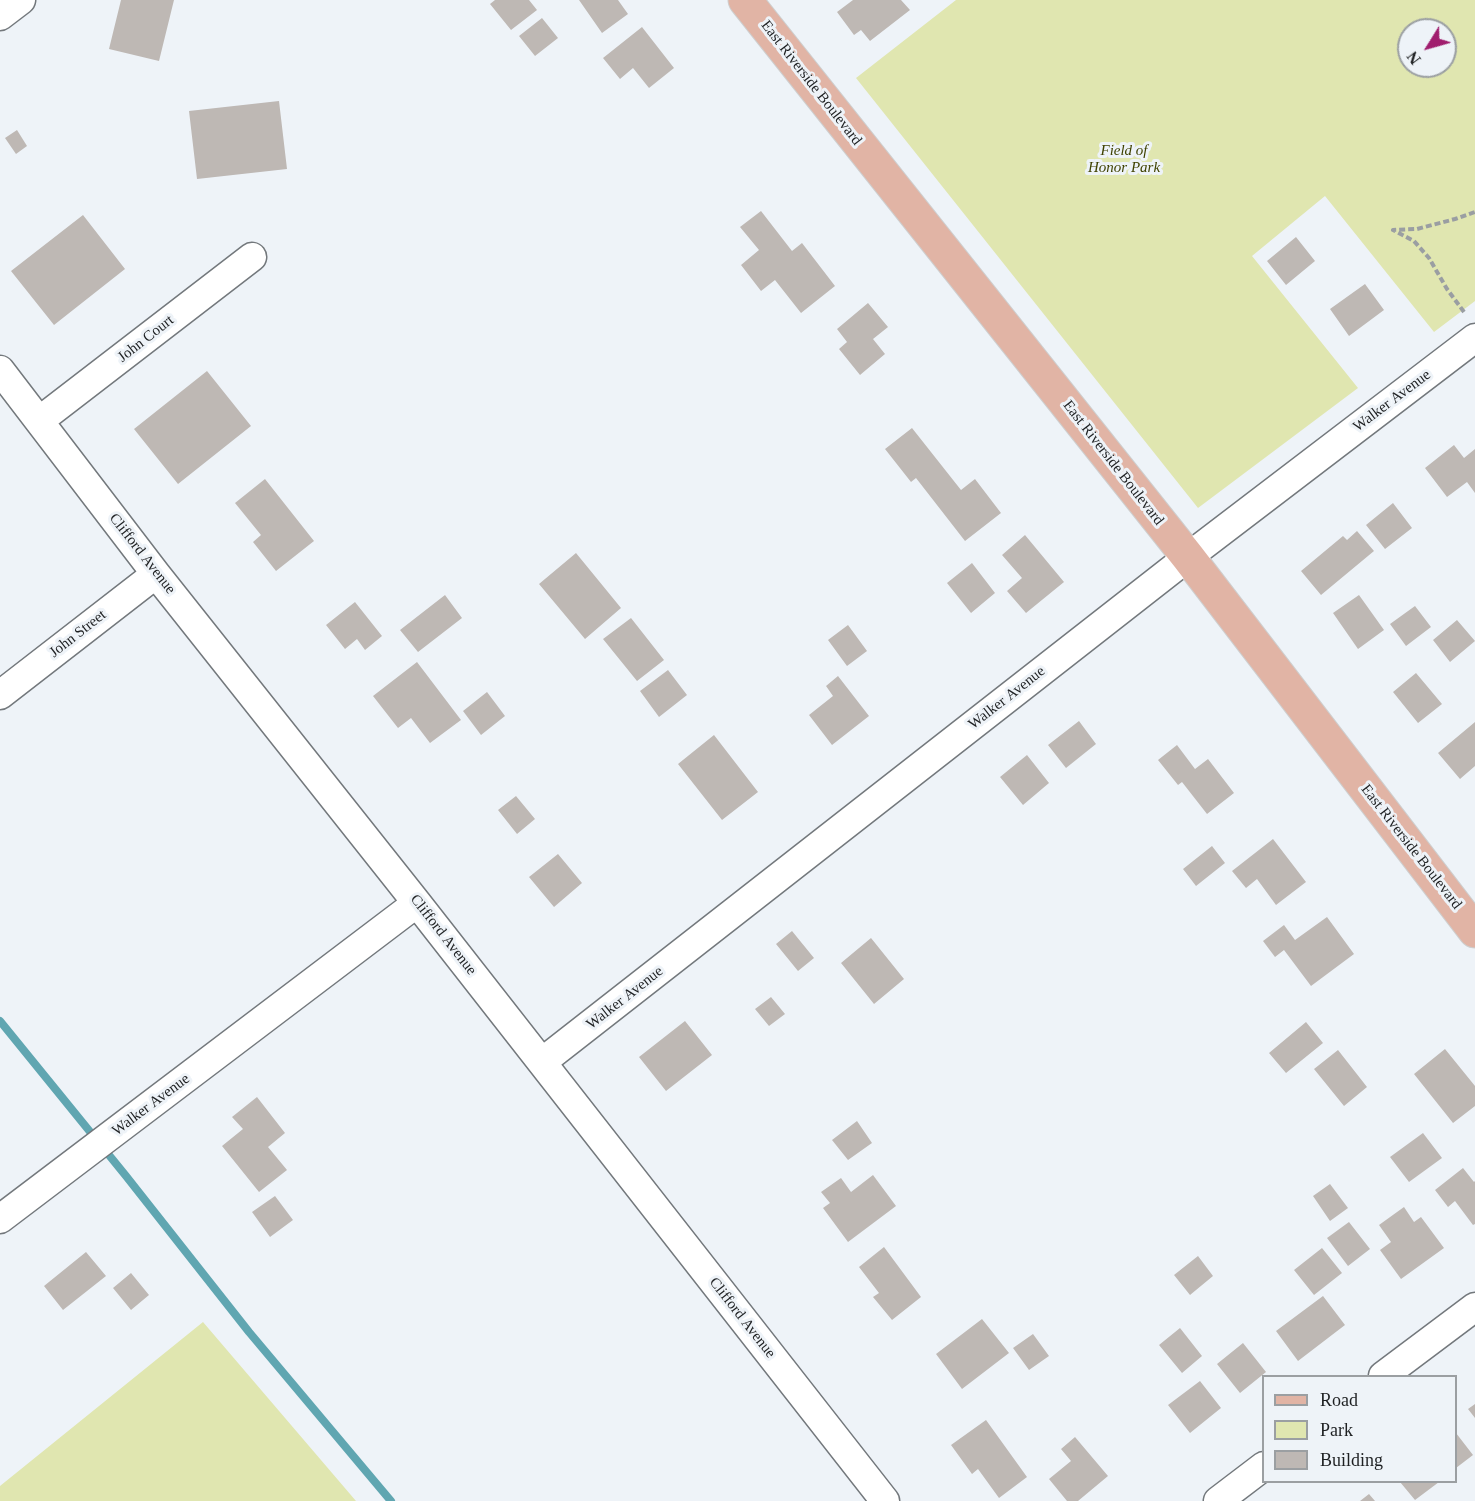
<!DOCTYPE html>
<html>
<head>
<meta charset="utf-8">
<style>
  body { margin:0 }
  #map { position:relative; width:1475px; height:1501px; overflow:hidden; background:#eef3f8; font-family:"Times New Roman",serif }
  canvas { display:block }
  .legend { position:absolute; left:1262px; top:1375px; width:195px; height:108px; box-sizing:border-box; background:#eef3f8; border:2px solid #9b9fa2; margin:0; padding:8px 10px; list-style:none; font-size:18px; color:#1e2022 }
  .legend li { display:flex; align-items:center; gap:12px; height:30px }
  .legend b { width:30px; border:2px solid #9b9fa2 }
  .north { position:absolute; left:1397px; top:18px; width:60px; height:60px; box-sizing:border-box; background:#eef3f8; border:2px solid #9b9fa2; border-radius:50%; rotate:233deg; font-size:16px; font-weight:700; line-height:24px; text-align:center; color:#1e2022 }
  .north::after { content:''; display:block; margin:auto; width:21px; height:27px; background:#a01e6e; clip-path:polygon(50% 0,100% 100%,50% 72%,0 100%) }
</style>
</head>
<body>
<div id="map">
<canvas width="1475" height="1501"></canvas>
<ul class="legend">
<li><b style="height:8px;background:#e1b4a5"></b>Road</li>
<li><b style="height:16px;background:#e0e6b0"></b>Park</li>
<li><b style="height:16px;background:#beb8b4"></b>Building</li>
</ul>
<div class="north">N</div>
</div>
<script>
const ctx = document.querySelector('canvas').getContext('2d');
ctx.lineJoin = 'round';
function paint(path, color) {
  ctx.fillStyle = color;
  ctx.fill(path, 'evenodd');
}
function toPath(rows) {
  const path = new Path2D();
  for (const r of rows) {
    path.moveTo(r[0], r[1]);
    for (let i = 2; i < r.length; i += 2) path.lineTo(r[i], r[i + 1]);
  }
  return path;
}
function stroke(path, color, width, dash) {
  ctx.strokeStyle = color;
  ctx.lineWidth = width;
  ctx.lineCap = dash ? 'butt' : 'round';
  ctx.setLineDash(dash || []);
  ctx.stroke(path);
}
function write(font, color, halo, rows, align = 'center') {
  ctx.font = font + ' "Times New Roman",serif';
  ctx.lineWidth = 6;
  ctx.setLineDash([]);
  ctx.textBaseline = 'middle';
  ctx.strokeStyle = halo;
  ctx.fillStyle = color;
  for (const [text, x, y, turn = 0] of rows) {
    ctx.save();
    ctx.translate(x, y);
    ctx.rotate((+turn || 0) * Math.PI / 180);
    ctx.textAlign = isNaN(turn) ? turn : align;
    if (halo) ctx.strokeText(text, 0, 0);
    ctx.fillText(text, 0, 0);
    ctx.restore();
  }
}
paint(toPath([
  [956,0,1475,0,1475,301,1434,332,1325,196,1252,256,1358,388,1198,508,856,78],
  [1409,30,1445,30,1445,66,1409,66],
  [203,1322,356,1501,0,1501,0,1486]
]), '#e0e6b0');
stroke(toPath([
  [0,1021,126,1176,249,1332,391,1501]
]), '#60a6b1', 8);
paint(toPath([
  [121,0,174,0,159,61,109,49],
  [495,0,529,0,537,10,511,30,490,4],
  [579,0,618,0,628,14,602,33],
  [853,0,901,0,910,10,870,41,861,30,854,35,837,12],
  [542,18,558,38,535,56,519,36],
  [642,27,674,68,649,88,633,68,620,79,603,58],
  [279,101,287,169,197,179,189,111],
  [17,130,27,146,16,154,5,138],
  [761,211,792,251,802,243,835,286,801,313,775,280,761,291,741,265,759,250,740,227],
  [83,215,125,269,54,325,11,271],
  [1296,237,1315,261,1286,285,1267,261],
  [1365,284,1384,310,1349,336,1330,309],
  [868,303,888,327,873,339,885,354,860,375,839,349,847,342,837,329],
  [207,371,251,426,178,484,134,429],
  [912,428,961,490,975,479,1001,513,965,541,916,478,911,482,885,449],
  [1454,445,1464,458,1475,449,1475,493,1467,482,1447,497,1425,468],
  [265,479,314,541,276,571,253,542,261,535,235,503],
  [1393,503,1412,528,1385,549,1366,525],
  [1357,531,1374,551,1321,595,1301,571,1343,536,1347,540],
  [1025,535,1064,582,1026,613,1007,591,1022,578,1002,555],
  [576,553,621,608,585,639,539,584],
  [972,563,995,593,971,613,947,583],
  [445,595,462,618,418,652,400,630],
  [1359,595,1384,630,1358,649,1333,613],
  [355,602,382,636,365,650,357,639,345,649,326,625],
  [1415,606,1431,627,1406,646,1390,624],
  [631,618,664,660,637,681,603,639],
  [1457,620,1475,641,1450,662,1433,640],
  [848,625,867,651,847,666,828,640],
  [417,662,461,720,430,743,411,718,398,728,373,696],
  [668,670,687,695,659,717,640,691],
  [1416,673,1442,704,1418,723,1393,692],
  [838,676,869,716,832,745,809,715,833,696,826,686],
  [487,692,505,716,481,735,463,711],
  [1079,721,1096,744,1066,768,1048,745],
  [1475,722,1475,766,1460,779,1438,753],
  [714,735,758,792,722,820,678,764],
  [1177,745,1195,769,1208,759,1234,793,1207,814,1182,782,1178,785,1158,760],
  [1027,755,1049,783,1023,805,1000,777],
  [516,796,535,819,517,834,498,810],
  [1273,839,1306,882,1276,905,1257,879,1246,888,1232,871],
  [1212,846,1225,863,1196,886,1183,869],
  [558,854,582,883,554,907,529,877],
  [1327,917,1354,954,1311,986,1284,950,1275,957,1263,941,1284,925,1295,940],
  [792,931,814,958,798,971,776,944],
  [871,938,904,979,874,1004,841,963],
  [771,997,785,1014,769,1026,755,1009],
  [685,1021,712,1055,666,1091,639,1057],
  [1306,1022,1323,1043,1286,1073,1269,1053],
  [1445,1049,1475,1086,1475,1106,1453,1123,1414,1074],
  [1338,1050,1367,1087,1344,1106,1314,1069],
  [257,1097,285,1133,268,1147,287,1170,259,1192,222,1146,243,1129,232,1117],
  [857,1121,872,1143,848,1160,832,1140],
  [1423,1133,1442,1158,1409,1182,1390,1157],
  [1463,1168,1474,1182,1475,1181,1475,1224,1473,1225,1455,1201,1448,1207,1435,1190],
  [873,1175,896,1206,848,1242,823,1208,830,1203,821,1192,841,1178,851,1192],
  [1330,1184,1348,1208,1330,1221,1313,1196],
  [275,1196,293,1220,270,1237,252,1212],
  [1404,1207,1414,1222,1421,1217,1444,1248,1401,1279,1380,1250,1391,1242,1379,1225],
  [1349,1222,1370,1249,1348,1266,1327,1238],
  [884,1247,921,1297,892,1320,873,1297,879,1293,859,1267],
  [1322,1248,1342,1273,1314,1295,1294,1270],
  [86,1252,106,1276,63,1310,44,1286],
  [1198,1256,1213,1276,1190,1295,1174,1275],
  [131,1273,149,1295,131,1310,113,1288],
  [1323,1296,1345,1325,1298,1361,1276,1331],
  [982,1319,1009,1353,962,1389,936,1354],
  [1180,1328,1202,1356,1182,1373,1159,1345],
  [1033,1334,1049,1356,1029,1370,1013,1348],
  [1243,1343,1266,1372,1240,1393,1217,1364],
  [1200,1381,1221,1408,1190,1433,1168,1405],
  [1475,1404,1475,1418,1468,1409],
  [986,1420,1027,1477,999,1498,978,1469,972,1474,951,1445],
  [1456,1433,1473,1455,1456,1468],
  [1075,1437,1108,1476,1078,1501,1067,1501,1049,1479,1071,1461,1061,1449],
  [1400,1482,1439,1482,1415,1500],
  [1369,1494,1375,1501,1360,1501]
]), '#beb8b4');
const minor = toPath([
  [0,16,21,0],
  [0,370,156,574,417,903,885,1501],
  [39,421,252,257],
  [0,695,156,574],
  [542,1062,1188,557,1475,338],
  [0,1219,417,903],
  [1383,1376,1475,1307],
  [1218,1501,1264,1466]
]);
const primary = toPath([
  [745,0,1188,557,1475,931]
]);
stroke(minor, '#73787c', 31);
stroke(primary, '#cecece', 35);
stroke(toPath([
  [1464,312,1447,289,1429,258,1414,241,1393,230,1417,229,1455,219,1475,212]
]), '#9a9ea2', 4, [6, 3]);
stroke(minor, '#fff', 28);
stroke(primary, '#e1b4a5', 33);
write('15px', '#1e2022', '#eef3f8', [
  ["East Riverside Boulevard",811,83,52],
  ["John Court",146,339,-38],
  ["Walker Avenue",1392,401,-37],
  ["East Riverside Boulevard",1113,463,52],
  ["Clifford Avenue",142,554,52],
  ["John Street",78,634,-38],
  ["Walker Avenue",1007,698,-38],
  ["East Riverside Boulevard",1411,847,52],
  ["Clifford Avenue",443,935,52],
  ["Walker Avenue",625,998,-38],
  ["Walker Avenue",151,1105,-37],
  ["Clifford Avenue",742,1318,52]
]);
write('italic 15px', '#3f4200', '#eef3f8', [
  ["Field of",1124,151],
  ["Honor Park",1124,168]
]);
</script>
</body>
</html>
